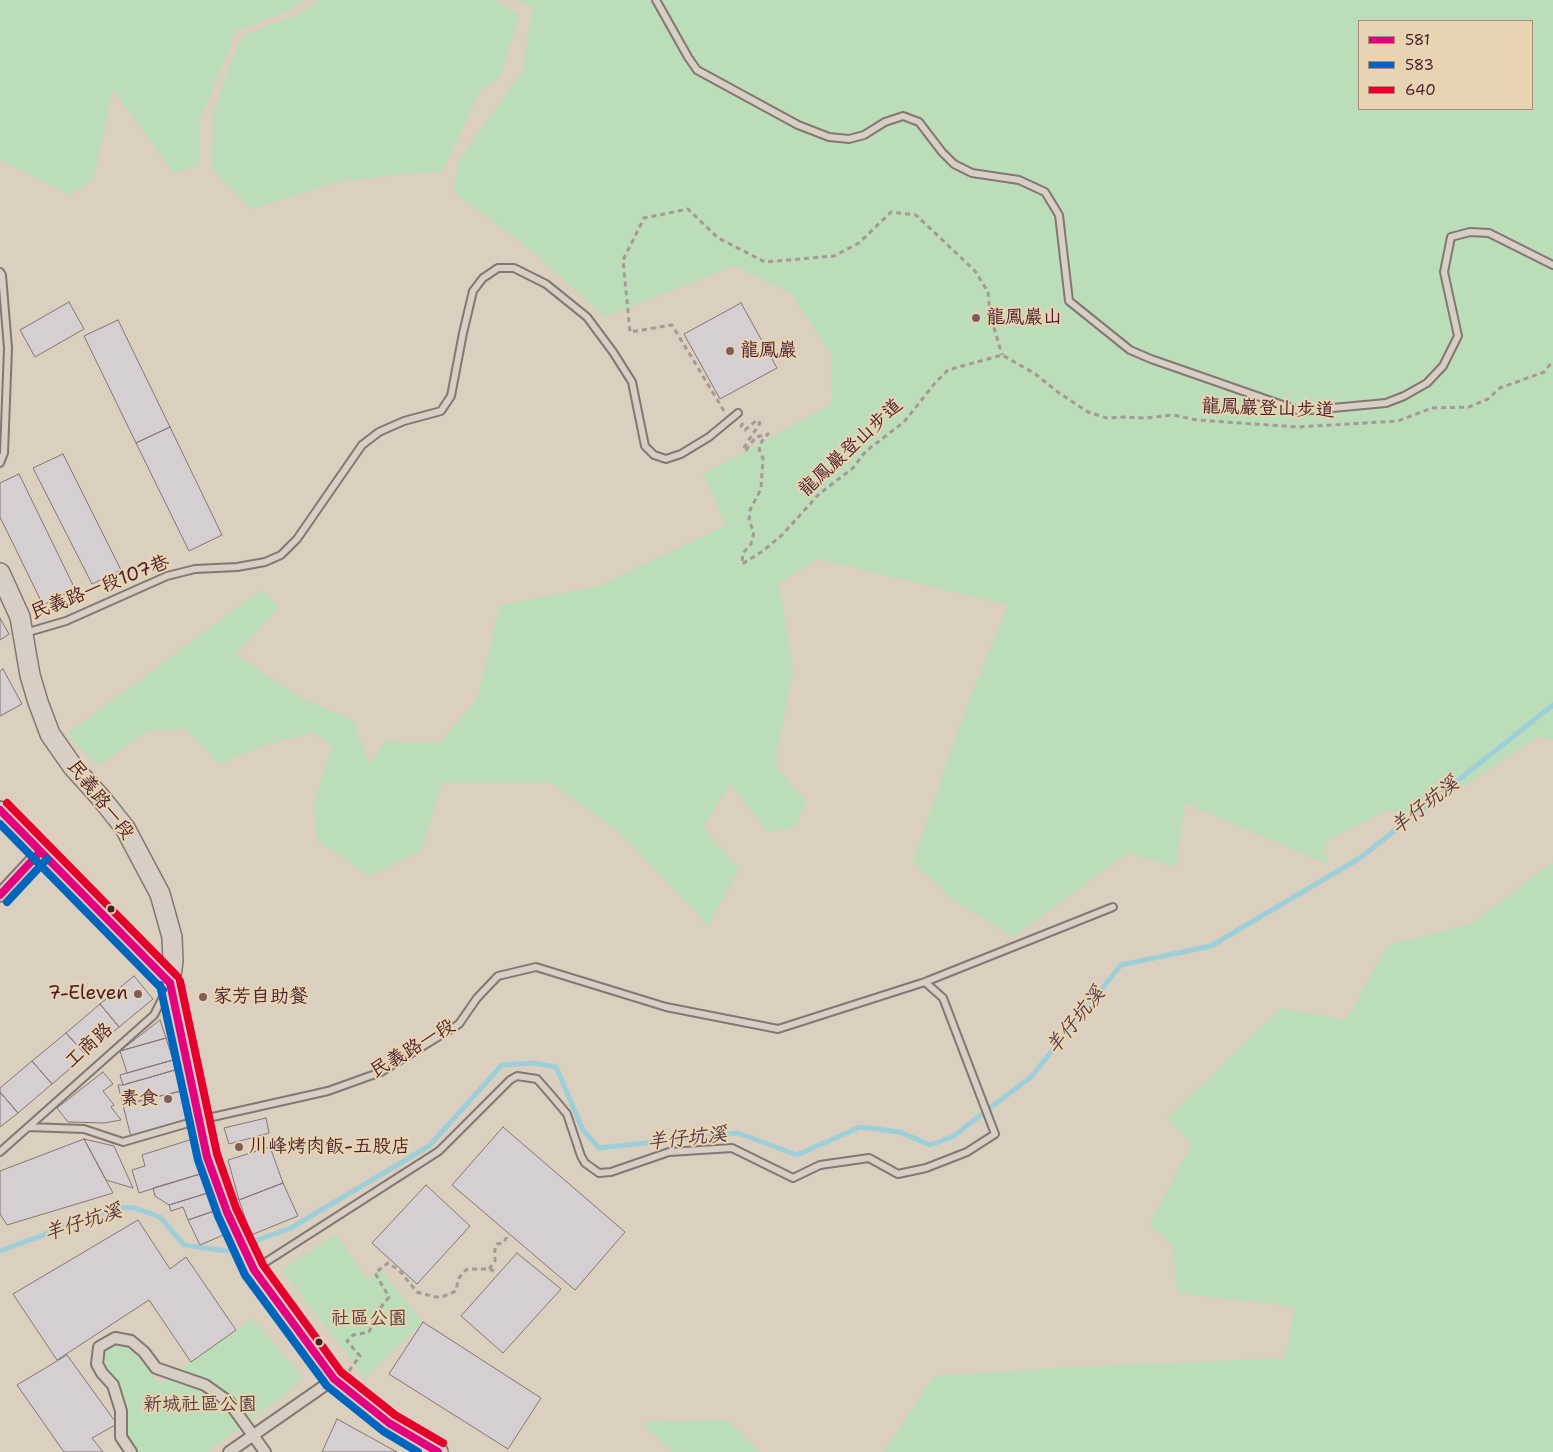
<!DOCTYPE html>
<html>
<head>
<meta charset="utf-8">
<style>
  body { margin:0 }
  #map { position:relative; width:1553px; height:1452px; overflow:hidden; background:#dbd0bf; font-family:"Shantell Sans",sans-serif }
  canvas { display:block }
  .legend { position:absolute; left:1358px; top:20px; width:175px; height:90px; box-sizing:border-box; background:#e8d4b2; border:1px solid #a98c7c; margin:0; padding:6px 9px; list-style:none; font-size:15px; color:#4a1f2b }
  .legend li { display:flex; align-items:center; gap:10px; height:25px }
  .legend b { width:25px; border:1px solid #a98c7c }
</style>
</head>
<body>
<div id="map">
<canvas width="1553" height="1452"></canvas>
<ul class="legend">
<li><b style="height:6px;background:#e5007d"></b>581</li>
<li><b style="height:6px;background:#0065bd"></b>583</li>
<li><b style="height:6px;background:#e4002b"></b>640</li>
</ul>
</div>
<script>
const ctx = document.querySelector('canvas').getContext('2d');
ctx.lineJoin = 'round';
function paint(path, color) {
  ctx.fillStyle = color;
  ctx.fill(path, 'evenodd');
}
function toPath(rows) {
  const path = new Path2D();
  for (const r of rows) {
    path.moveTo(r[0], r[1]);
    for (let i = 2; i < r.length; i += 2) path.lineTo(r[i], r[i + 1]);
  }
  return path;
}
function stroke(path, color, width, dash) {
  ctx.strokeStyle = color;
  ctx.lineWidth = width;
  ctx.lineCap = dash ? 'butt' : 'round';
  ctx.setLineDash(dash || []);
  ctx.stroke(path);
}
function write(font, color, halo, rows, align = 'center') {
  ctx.font = font + ' "Shantell Sans","LXGW WenKai TC",sans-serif';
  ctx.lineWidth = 4;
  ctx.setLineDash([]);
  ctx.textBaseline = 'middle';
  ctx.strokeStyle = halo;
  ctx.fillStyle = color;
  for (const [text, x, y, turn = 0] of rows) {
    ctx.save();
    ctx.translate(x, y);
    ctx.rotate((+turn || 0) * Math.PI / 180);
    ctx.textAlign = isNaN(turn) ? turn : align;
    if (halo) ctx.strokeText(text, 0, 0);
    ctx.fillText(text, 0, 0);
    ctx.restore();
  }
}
paint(toPath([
  [0,0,304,0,288,11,236,31,199,123,199,165,174,173,113,89,93,180,70,195,0,160],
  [320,0,494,0,520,15,500,77,481,89,442,172,406,174,338,182,251,209,212,169,213,115,234,54,244,35,302,13],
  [517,0,1553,0,1553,740,1537,737,1416,819,1387,810,1325,842,1327,864,1185,803,1176,867,1128,853,1013,937,953,900,913,862,966,708,1008,605,818,559,779,584,793,671,775,764,798,793,807,800,796,827,768,832,730,784,703,828,739,868,709,926,619,832,551,783,442,783,422,850,369,876,318,841,313,806,332,746,314,732,262,746,220,764,185,729,149,730,97,766,67,734,261,590,279,607,235,655,304,699,353,720,369,764,386,741,440,743,477,699,500,605,599,586,726,525,703,474,832,404,831,355,791,293,734,266,605,317,531,250,454,192,458,162,523,70,532,8],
  [1359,21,1532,21,1532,109,1359,109],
  [1553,863,1553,1452,884,1452,934,1376,1075,1367,1285,1358,1295,1307,1177,1293,1173,1246,1149,1225,1192,1144,1167,1119,1281,1008,1346,1020,1388,945,1470,924],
  [336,1234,368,1280,382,1271,423,1322,365,1378,282,1270],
  [253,1318,302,1377,282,1397,207,1452,135,1452,126,1436,127,1407,114,1383,102,1367,104,1351,115,1344,130,1347,160,1384],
  [727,1420,760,1452,673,1452,641,1422]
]), '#bcddb9');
stroke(toPath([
  [0,1251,119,1207,135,1208,160,1217,184,1245,226,1251,291,1228,429,1146,502,1065,533,1063,556,1067,583,1130,599,1148,738,1133,797,1155,860,1127,900,1132,930,1145,952,1137,1031,1077,1121,965,1211,946,1360,858,1553,705]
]), '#9ecfd9', 5);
const building = toPath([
  [69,302,84,329,35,357,20,330,69,302],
  [741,303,777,368,720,399,684,334,741,303],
  [118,320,170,427,136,443,84,336,118,320],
  [170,427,222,535,189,551,136,443,170,427],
  [63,454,121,570,92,584,33,468,63,454],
  [19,474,75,589,43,605,0,517,0,483,19,474],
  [0,618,9,634,0,640,0,618],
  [3,669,22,704,0,716,0,671,3,669],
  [134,976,153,999,119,1027,100,1004,134,976],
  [100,1004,119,1027,86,1055,66,1033,100,1004],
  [160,1020,166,1038,120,1051,160,1020],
  [66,1033,86,1055,52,1084,32,1061,66,1033],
  [166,1038,173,1060,127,1073,120,1051,166,1038],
  [173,1060,175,1070,123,1085,120,1075,173,1060],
  [32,1061,52,1084,18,1113,0,1092,0,1088,32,1061],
  [175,1070,181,1091,123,1105,118,1085,123,1085,175,1070],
  [103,1072,113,1084,103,1091,114,1105,111,1107,121,1120,104,1123,68,1122,57,1108,103,1072],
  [181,1091,190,1124,131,1137,123,1105,181,1091],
  [0,1092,18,1113,0,1127,0,1092],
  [266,1118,269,1133,229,1144,224,1128,266,1118],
  [503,1127,625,1232,575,1290,452,1185,503,1127],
  [199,1137,210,1171,139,1193,132,1170,145,1166,142,1155,199,1137],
  [84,1139,114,1146,133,1188,106,1180,84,1139],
  [84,1139,113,1193,7,1225,0,1214,0,1171,84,1139],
  [270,1147,283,1183,239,1200,228,1160,270,1147],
  [210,1171,214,1191,169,1205,155,1196,153,1188,210,1171],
  [283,1183,298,1216,251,1235,239,1200,283,1183],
  [426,1185,470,1226,417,1284,372,1243,426,1185],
  [214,1191,220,1209,188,1220,183,1207,171,1211,169,1205,214,1191],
  [220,1209,228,1233,200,1245,188,1220,220,1209],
  [138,1220,170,1269,186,1257,236,1330,191,1362,149,1300,57,1360,13,1294,138,1220],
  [517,1253,561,1289,503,1353,461,1316,517,1253],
  [423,1322,541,1398,508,1449,389,1374,423,1322],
  [67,1355,117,1424,92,1438,103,1452,64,1452,17,1385,67,1355],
  [337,1419,397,1452,322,1452,337,1419]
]);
paint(building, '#d5cfd2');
stroke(building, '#847671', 1);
const service = toPath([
  [656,0,688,57,697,70,798,125,829,137,849,139,864,135,885,122,903,116,919,122,942,152,954,164,972,173,1019,180,1045,192,1059,215,1069,301,1130,350,1151,359,1300,411,1386,403,1404,396,1427,383,1443,366,1458,336,1444,272,1451,237,1470,232,1489,233,1553,265],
  [0,272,2,275,8,348,4,453,0,463],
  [25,633,66,621,167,576,195,569,237,567,265,562,281,555,297,539,362,445,379,432,404,421,441,411,451,396,463,333,473,291,483,278,498,268,514,268,546,284,587,317,613,352,632,382,645,446,654,455,666,459,681,454,709,437,738,413],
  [28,1127,84,1129,123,1142,199,1120,328,1091,381,1072,459,1024,477,998,498,976,536,967,666,1007,778,1029,925,982,1113,907],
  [0,1152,154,1015,167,989],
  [255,1269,439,1151,510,1080,517,1076,537,1079,551,1095,567,1114,581,1156,585,1163,599,1173,611,1172,669,1152,732,1148,793,1178,820,1165,869,1158,898,1174,926,1168,967,1152,995,1134,943,998,925,982]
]);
const pedestrian = toPath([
  [131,1452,121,1437,121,1411,113,1385,102,1373,97,1364,99,1347,115,1338,131,1341,144,1352,156,1368,205,1385,229,1402,265,1452],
  [229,1452,334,1379]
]);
const minor = toPath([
  [0,895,40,852]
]);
const tertiary = toPath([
  [0,810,170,983]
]);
const secondary = toPath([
  [0,573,20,617,30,675,38,702,50,734,73,767,101,798,125,828,160,894,172,937,173,961,170,983,207,1157,227,1212,254,1270,334,1379,389,1423,438,1452]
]);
stroke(service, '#847671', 10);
stroke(pedestrian, '#847671', 14);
stroke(minor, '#847671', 16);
stroke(tertiary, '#847671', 20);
stroke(secondary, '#847671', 22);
stroke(toPath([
  [724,411,672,325,630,332,623,260,644,218,688,209,718,238,765,262,834,256,859,243,891,212,916,215,975,271,988,292,990,314,1002,355],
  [743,423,741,426,745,430,757,420,760,423,743,449,746,450,756,437,768,434,762,441,759,449,763,458,761,489,750,510,749,521,754,532,751,544,743,553,742,564,763,551,782,535,819,494,853,468,866,451,904,422,935,383,948,370,1002,355,1034,373,1059,393,1088,412,1107,418,1124,417,1145,418,1173,415,1197,420,1298,427,1398,421,1432,408,1469,407,1488,399,1500,388,1544,372,1553,361],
  [489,1269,495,1261,495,1247,497,1244,503,1243,507,1237],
  [349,1371,360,1356,347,1341,353,1335,369,1332,378,1311,389,1297,375,1273,388,1263,399,1270,417,1292,435,1297,442,1297,456,1291,458,1280,463,1272,468,1269,489,1269,494,1271]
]), '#a49a93', 3, [5, 4]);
stroke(service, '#d7cfc3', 6);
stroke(pedestrian, '#d7cfc3', 10);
stroke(minor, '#d7cfc3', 12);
stroke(tertiary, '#d7cfc3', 16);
stroke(secondary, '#d7cfc3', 19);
stroke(toPath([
  [0,810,170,983],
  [0,895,40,852],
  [170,983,207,1157,227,1212,254,1270,334,1379,389,1423,438,1452]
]), '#e5007d', 8);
stroke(toPath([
  [0,824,163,990],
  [7,902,47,859],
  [160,985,198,1160,218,1216,245,1275,327,1386,383,1431,418,1452]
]), '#0065bd', 8);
stroke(toPath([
  [7,803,177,976],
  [180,981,217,1154,236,1208,263,1265,341,1372,395,1415,443,1443]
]), '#e4002b', 8);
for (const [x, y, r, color] of [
  [976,318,5,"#7d5d5f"],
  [730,351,5,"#7d5d5f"],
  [111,909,4.5,"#4a1f2b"],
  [138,994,5,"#7d5d5f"],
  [203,997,5,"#7d5d5f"],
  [168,1099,5,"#7d5d5f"],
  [239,1147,5,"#7d5d5f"],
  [319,1342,4.5,"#4a1f2b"]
]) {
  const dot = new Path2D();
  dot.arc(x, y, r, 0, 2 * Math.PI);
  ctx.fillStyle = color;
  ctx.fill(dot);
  stroke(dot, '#e8d4b2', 2);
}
write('19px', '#4a1f2b', '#e8d4b2', [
  ["龍鳳巖山",986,318],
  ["龍鳳巖",740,351],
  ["7-Eleven",128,994,"right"],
  ["家芳自助餐",213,997],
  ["素食",158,1099,"right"],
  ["川峰烤肉飯-五股店",249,1147]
], 'left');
write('19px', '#4a1f2b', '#e8d4b2', [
  ["龍鳳巖登山步道",1268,409,2],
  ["龍鳳巖登山步道",851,448,-43],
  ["民義路一段107巷",100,588,-21],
  ["民義路一段",100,800,52],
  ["工商路",89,1046,-42],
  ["民義路一段",413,1049,-31]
]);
write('19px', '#573d40', '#e8d4b2', [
  ["社區公園",369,1319],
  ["新城社區公園",200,1405]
]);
write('italic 20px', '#533947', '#e8d4b2', [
  ["羊仔坑溪",1425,806,-38],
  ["羊仔坑溪",1076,1021,-51],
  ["羊仔坑溪",687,1139,-6],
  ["羊仔坑溪",83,1223,-18]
]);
</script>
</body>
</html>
